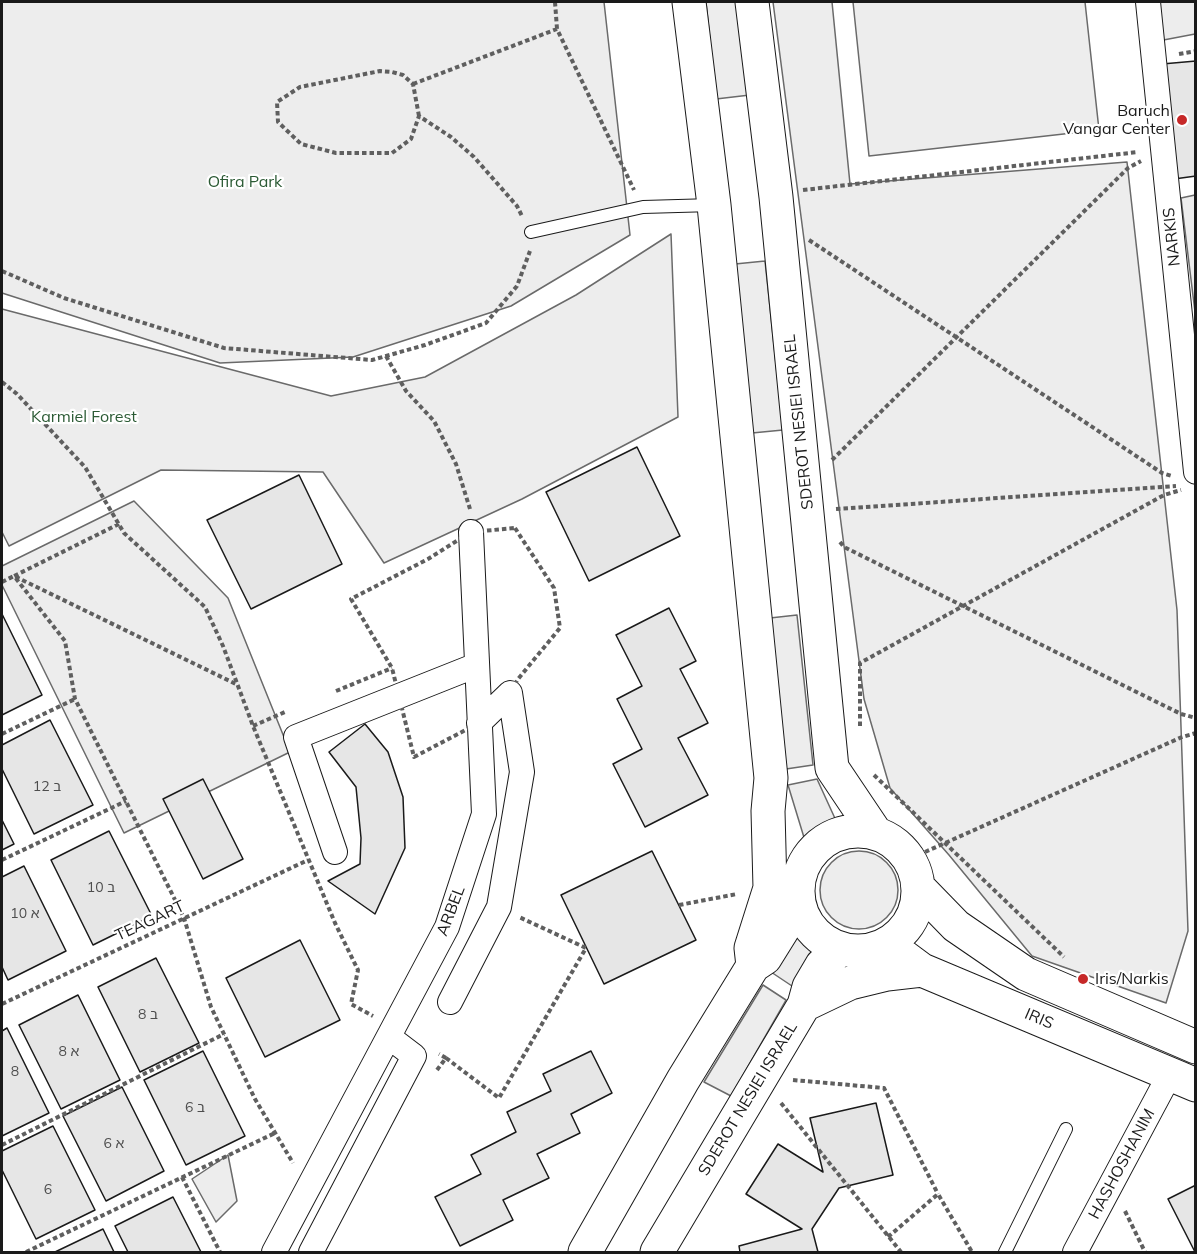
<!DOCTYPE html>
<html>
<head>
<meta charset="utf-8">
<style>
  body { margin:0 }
  #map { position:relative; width:1197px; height:1254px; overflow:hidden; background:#fff; font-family:Mulish,sans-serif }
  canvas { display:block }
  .frame { position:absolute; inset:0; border:3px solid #1a1a1a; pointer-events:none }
</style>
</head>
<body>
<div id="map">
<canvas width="1197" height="1254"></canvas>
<div class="frame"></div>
</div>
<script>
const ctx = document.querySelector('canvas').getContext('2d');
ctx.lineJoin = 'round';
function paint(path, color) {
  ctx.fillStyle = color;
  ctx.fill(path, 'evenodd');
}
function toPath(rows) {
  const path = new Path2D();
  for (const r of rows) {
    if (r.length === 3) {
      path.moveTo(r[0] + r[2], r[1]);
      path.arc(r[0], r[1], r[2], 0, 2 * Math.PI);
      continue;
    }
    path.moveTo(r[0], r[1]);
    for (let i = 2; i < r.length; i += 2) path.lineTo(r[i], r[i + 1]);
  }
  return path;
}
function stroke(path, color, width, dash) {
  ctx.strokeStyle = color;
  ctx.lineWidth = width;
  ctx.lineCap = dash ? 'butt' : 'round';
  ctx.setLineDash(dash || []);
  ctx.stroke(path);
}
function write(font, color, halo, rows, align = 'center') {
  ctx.font = font + ' Mulish,"Noto Sans Hebrew",sans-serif';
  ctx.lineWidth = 4.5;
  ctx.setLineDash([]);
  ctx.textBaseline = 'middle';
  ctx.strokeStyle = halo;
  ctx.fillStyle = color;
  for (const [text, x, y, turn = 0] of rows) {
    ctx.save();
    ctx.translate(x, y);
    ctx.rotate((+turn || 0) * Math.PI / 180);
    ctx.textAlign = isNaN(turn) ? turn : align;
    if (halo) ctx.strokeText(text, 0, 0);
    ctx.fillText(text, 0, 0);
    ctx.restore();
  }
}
const built = toPath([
  [2,2,604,2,630,235,511,306,353,357,220,363,2,293,2,2],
  [706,2,738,2,750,95,716,99,706,2],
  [773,2,832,2,850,184,1127,162,1177,610,1188,931,1166,1003,1032,956,949,855,890,788,864,699,773,2],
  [853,2,1085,2,1099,130,869,156,853,2],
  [1161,2,1195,2,1195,34,1153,42,1154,10,1161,2],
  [1195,195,1196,195,1195,312,1181,198,1195,195],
  [671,234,678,417,522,499,384,563,323,472,161,470,9,546,2,532,2,309,331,396,425,377,576,295,671,234],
  [765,261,783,430,752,433,735,264,765,261],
  [134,501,228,598,290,752,124,833,2,585,2,566,134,501],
  [797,615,813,765,786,769,770,618,797,615],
  [817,779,838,825,827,829,806,844,788,785,817,779],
  [859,890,39],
  [793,932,820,950,795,988,771,972,793,932],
  [763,985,786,1000,731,1096,704,1082,763,985],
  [228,1155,237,1201,216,1222,192,1179,228,1155]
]);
paint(built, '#ededed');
stroke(built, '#6a6a6a', 1.5);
const building = toPath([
  [1196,61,1196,176,1174,179,1162,64,1196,61],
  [637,447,680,536,589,581,546,492,637,447],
  [299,475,342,564,251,609,207,520,299,475],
  [669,608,696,661,680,669,708,723,678,738,708,795,645,827,613,764,642,749,617,699,642,686,616,635,669,608],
  [2,614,42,695,2,715,2,614],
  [50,720,93,805,34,834,2,769,2,745,50,720],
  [365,724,388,752,403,797,405,848,375,914,328,881,360,864,361,838,356,787,329,752,365,724],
  [203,779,243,859,203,879,163,799,203,779],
  [2,820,14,844,2,850,2,820],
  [109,831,152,916,93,945,51,860,109,831],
  [652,851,696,940,604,984,561,895,652,851],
  [24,866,66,951,8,980,2,967,2,877,24,866],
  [300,940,340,1020,265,1057,226,978,300,940],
  [156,958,199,1043,140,1072,98,987,156,958],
  [78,995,120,1080,61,1109,19,1025,78,995],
  [7,1028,49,1113,2,1136,2,1031,7,1028],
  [203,1051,245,1136,186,1165,144,1080,203,1051],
  [591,1051,612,1093,571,1114,580,1133,537,1154,549,1178,503,1200,513,1220,460,1246,435,1197,481,1174,471,1155,516,1132,507,1112,551,1091,543,1074,591,1051],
  [122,1087,164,1171,106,1201,63,1116,122,1087],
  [876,1103,893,1175,839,1188,812,1229,818,1252,740,1252,739,1246,802,1229,746,1194,778,1144,823,1172,810,1118,876,1103],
  [53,1126,95,1210,36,1239,2,1170,2,1151,53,1126],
  [1196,1185,1196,1252,1195,1252,1168,1199,1196,1185],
  [173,1197,201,1252,128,1252,115,1226,173,1197],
  [103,1229,114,1252,55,1252,103,1229]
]);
paint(building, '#e6e6e6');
stroke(building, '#1a1a1a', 1.5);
const lane = toPath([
  [531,232,643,207,713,205],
  [1005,1252,1066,1129]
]);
const street = toPath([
  [1148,2,1196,472],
  [335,852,296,737,477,665],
  [450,1002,499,907,522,772,510,693,479,723],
  [274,1252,447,927,484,814,471,532],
  [311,1252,414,1056,389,1037],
  [1075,1252,1170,1074]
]);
const secondary = toPath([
  [689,2,714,205,771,778,768,811,770,888,751,948,753,966],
  [752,2,776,197,832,768,875,832],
  [858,891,60],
  [919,888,956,926,1026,974,1196,1047],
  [887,944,922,970,1196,1085],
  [804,1005,850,983,887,974,922,970],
  [585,1252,683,1080,753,966,765,958,798,905],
  [657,1252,804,1005,809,987,822,965,841,949]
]);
stroke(lane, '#1a1a1a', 14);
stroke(street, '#1a1a1a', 26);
stroke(secondary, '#1a1a1a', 35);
stroke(toPath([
  [555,2,557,29],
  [1179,54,1196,51],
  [413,84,557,29,634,190],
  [419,116,413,84,403,75,392,72,380,71,300,87,277,102,278,122,301,144,336,153,392,153,411,139,419,116,451,137,474,157,517,206,522,216],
  [803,190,1138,152],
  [809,240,1162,473,1172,476],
  [2,271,64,298,224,348,372,360,425,345,486,323,517,286,530,251],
  [386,356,406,391,434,421,456,464,470,509],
  [2,382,17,394,85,467,124,533,205,607,223,646,253,726,335,923,358,970,351,1004,373,1016],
  [832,460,1128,168,1141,161],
  [836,509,1176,486],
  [119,524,14,576,65,641,75,699,184,918,211,1007,255,1099,293,1163],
  [515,528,554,588,560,628,518,679,500,710,479,723,414,757,392,668,351,599,428,559,471,532,515,528],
  [840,542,844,547,1181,714,1196,718],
  [2,582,14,576,238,685],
  [336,691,392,668],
  [253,726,285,712],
  [860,726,860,663,1164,495,1181,490],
  [2,734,75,699],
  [874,775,1064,957],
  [925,852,1182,737,1196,733],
  [2,860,126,801],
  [679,905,737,894],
  [2,1004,308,860],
  [446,1058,499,1098,586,948,519,917],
  [437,1070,446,1058,439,1054],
  [793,1080,884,1088,938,1194],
  [781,1103,901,1252],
  [2,1145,224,1034],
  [182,1177,220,1252],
  [1125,1211,1145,1252],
  [888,1237,938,1194,972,1252],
  [26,1252,275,1133]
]), '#5f5f5f', 4, [4.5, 3]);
stroke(lane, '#fff', 12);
stroke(street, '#fff', 24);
stroke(secondary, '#fff', 33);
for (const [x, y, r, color] of [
  [1182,120,6,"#c62828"],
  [1083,979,6,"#c62828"]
]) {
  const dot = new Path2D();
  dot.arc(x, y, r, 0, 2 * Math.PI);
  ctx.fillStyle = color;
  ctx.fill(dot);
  stroke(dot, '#fff', 2);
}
write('14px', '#4d4d4d', null, [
  ["12 ב",47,787],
  ["10 ב",101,888],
  ["10 א",25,914],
  ["8 ב",148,1015],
  ["8 א",69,1052],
  ["8",15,1072],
  ["6 ב",195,1108],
  ["6 א",114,1144],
  ["6",48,1190]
]);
write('16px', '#1a1a1a', '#fff', [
  ["Baruch",1170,111],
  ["Vangar Center",1170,129],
  ["Iris/Narkis",1095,979,"left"]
], 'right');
write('16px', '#2b5a34', '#fff', [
  ["Ofira Park",245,182],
  ["Karmiel Forest",84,417]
]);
write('16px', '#1a1a1a', '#fff', [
  ["NARKIS",1172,237,-96],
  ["SDEROT NESIEI ISRAEL",799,422,-96],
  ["ARBEL",451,911,-69],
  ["TEAGART",150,921,-25],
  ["IRIS",1039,1019,23],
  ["SDEROT NESIEI ISRAEL",748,1099,-59],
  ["HASHOSHANIM",1122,1164,-62]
]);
</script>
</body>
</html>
